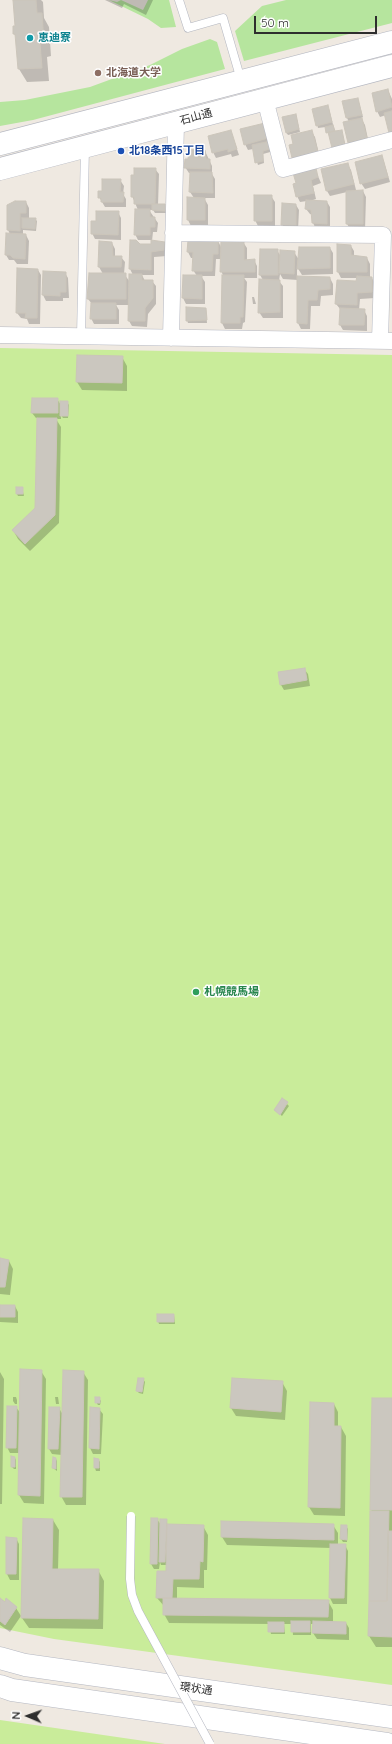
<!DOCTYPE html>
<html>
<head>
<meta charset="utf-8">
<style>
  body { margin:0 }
  #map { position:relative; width:392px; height:1744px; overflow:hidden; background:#efe9e1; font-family:Quicksand,sans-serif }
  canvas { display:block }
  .north { position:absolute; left:8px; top:1696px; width:40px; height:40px; -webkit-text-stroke:3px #fff; paint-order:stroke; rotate:272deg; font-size:11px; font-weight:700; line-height:16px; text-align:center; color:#2e2e2e }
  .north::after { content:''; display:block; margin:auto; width:14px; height:18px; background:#2e2e2e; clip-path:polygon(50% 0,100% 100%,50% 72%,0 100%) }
  .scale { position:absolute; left:254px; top:16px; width:123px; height:18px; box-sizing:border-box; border:2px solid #2e2e2e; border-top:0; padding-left:5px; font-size:12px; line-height:14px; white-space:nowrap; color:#2e2e2e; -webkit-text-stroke:3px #fff; paint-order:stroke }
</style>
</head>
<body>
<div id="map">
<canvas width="392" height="1744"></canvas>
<div class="north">N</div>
<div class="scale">50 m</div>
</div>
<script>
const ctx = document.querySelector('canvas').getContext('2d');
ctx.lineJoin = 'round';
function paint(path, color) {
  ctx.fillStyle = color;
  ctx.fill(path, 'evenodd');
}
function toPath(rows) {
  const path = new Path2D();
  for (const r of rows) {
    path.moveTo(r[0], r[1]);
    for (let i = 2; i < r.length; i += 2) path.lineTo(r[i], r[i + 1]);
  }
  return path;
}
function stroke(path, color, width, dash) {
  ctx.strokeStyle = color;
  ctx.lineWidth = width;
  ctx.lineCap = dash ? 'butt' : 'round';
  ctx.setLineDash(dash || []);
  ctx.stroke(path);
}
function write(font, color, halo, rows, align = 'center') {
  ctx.font = font + ' Quicksand,"Noto Sans JP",sans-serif';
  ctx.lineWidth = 3;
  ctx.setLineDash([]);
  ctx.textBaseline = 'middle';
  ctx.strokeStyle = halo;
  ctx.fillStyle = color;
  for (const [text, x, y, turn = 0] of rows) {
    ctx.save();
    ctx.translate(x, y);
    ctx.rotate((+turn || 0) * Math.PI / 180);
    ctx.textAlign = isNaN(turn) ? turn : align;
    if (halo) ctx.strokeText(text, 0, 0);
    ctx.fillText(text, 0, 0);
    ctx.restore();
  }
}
paint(toPath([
  [109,0,117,2,121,0,143,10,148,0,169,0,176,27,161,28,148,19],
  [286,0,392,0,392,23,244,61,235,31,262,6],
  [210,39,217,42,225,69,33,120,0,126,0,102,25,100,90,87,150,65,182,49]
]), '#b6e59e');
paint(toPath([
  [0,348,392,355,392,1685,54,1639,0,1628],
  [0,1720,165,1744,0,1744]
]), '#c9ec9a');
paint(toPath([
  [14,0,41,0,43,2,44,18,49,27,51,56,47,57,49,81,27,82,19,69,17,38,14,34,16,27],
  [105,0,153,0,146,15,124,4,122,8],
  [388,90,392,99,392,137,386,115,380,117,377,111],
  [358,99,363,117,361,118,365,125,369,144,352,149,349,143,344,123,349,122,347,118],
  [313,109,329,109,335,132,341,131,346,147,329,135,326,127,318,128],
  [296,115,300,132,288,135,286,132],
  [264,124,274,151,263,154,264,163,258,165,253,149,248,150,245,144],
  [231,131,239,155,232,157,231,154,216,158,213,152],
  [311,131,315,137,320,158,296,164,293,158,290,146],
  [205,151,212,166,212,174,215,179,215,198,204,198,208,205,208,226,191,226,188,220,188,198,194,198,190,192,191,173,189,173,185,167],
  [381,156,384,162,390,182,365,189,361,183],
  [347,164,351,170,356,190,352,192,363,191,366,197,365,230,350,229,347,224,347,192,330,196,327,191],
  [155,169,159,174,158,205,164,205,166,213,155,213,153,210,149,210,158,223,157,232,153,232,152,241,165,243,168,248,167,256,154,257,154,275,142,275,145,281,152,281,156,286,156,304,148,314,147,327,132,326,129,321,129,305,116,305,119,310,119,324,94,324,91,318,92,304,88,299,103,274,99,267,112,243,115,249,115,257,121,257,125,262,124,274,130,282,133,275,130,269,140,245,152,245,152,240,138,240,135,234,138,210,132,196],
  [315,169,321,183,313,186,316,199,310,201,327,202,330,207,330,230,316,229,313,223,313,215,310,214,306,209,307,201,300,202,297,196],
  [120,180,124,186,123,194,126,199,126,207,105,207,99,197,103,192],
  [271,196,275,202,275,226,258,226,255,220],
  [26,202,29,208,29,219,35,219,37,221,36,231,23,230,23,235,26,235,29,241,28,264,17,264,14,260,9,260,6,255,10,234,8,230],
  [296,205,299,210,298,230,285,230,282,224],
  [118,212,121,218,121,240,95,239,92,233,97,222],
  [218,241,222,249,243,242,247,248,247,261,254,260,257,266,257,278,244,278,247,282,245,322,243,323,242,329,225,329,222,323,223,275,221,271,221,259,216,259,215,276,201,276,205,282,205,304,186,304,183,298,197,276,193,270,193,258,191,258,188,252],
  [351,246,354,251,354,256,367,258,370,264,370,278,372,278,375,284,375,298,360,299,359,310,364,310,367,316,367,331,343,330,340,325,341,310,336,304,357,282,358,278,341,278,338,272],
  [330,248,333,253,333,274,302,275,297,267,297,277,330,278,333,284,333,295,321,296,320,306,311,306,310,329,301,329,298,323,298,280,283,279,280,274,279,281,283,286,283,318,263,318,259,312,263,280,260,275,277,250,281,257,294,252,299,260],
  [38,270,41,275,40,324,29,324,27,319,21,318,17,313],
  [44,272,65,273,68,278,69,298,63,298,63,301,46,301,43,295],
  [252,297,254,297,256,304,253,304],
  [206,309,207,323,188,323,187,320],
  [122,357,127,366,127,391,82,390,77,382],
  [57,399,61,405,67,402,69,405,68,418,63,418,61,415,61,419,56,419,61,427,59,523,30,551,18,539,13,530,36,508,38,418,36,418,32,413],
  [22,488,24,496,18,496,17,494],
  [304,669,308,674,310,686,284,690,281,685],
  [282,1099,289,1106,282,1116,275,1110],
  [0,1259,9,1261,13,1269,10,1295,0,1294],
  [0,1306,15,1306,18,1312,18,1323,0,1322],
  [174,1315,175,1324,159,1324,158,1321],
  [41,1371,46,1379,44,1504,24,1503,19,1495,20,1453,10,1453,7,1447,16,1407,21,1414],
  [0,1372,4,1379,2,1504,0,1504],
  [83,1372,88,1380,86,1505,66,1505,61,1496,62,1455,52,1454,49,1449,59,1408,63,1415],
  [143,1379,145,1382,143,1394,139,1393,137,1391],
  [282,1382,287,1391,285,1420,236,1416,231,1408],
  [13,1397,16,1397,17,1400,17,1404,15,1404,13,1401],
  [55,1397,58,1397,59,1404,56,1404],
  [99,1398,101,1401,100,1405,98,1405,96,1402],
  [392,1399,392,1647,376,1647,369,1636,373,1512,371,1510],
  [334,1404,338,1412,338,1427,341,1427,346,1436,345,1516,314,1515,309,1507],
  [91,1408,99,1409,103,1414,101,1454,93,1454,90,1448],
  [15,1458,16,1460,16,1469,14,1469,12,1467],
  [56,1459,57,1461,57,1471,53,1468],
  [95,1459,98,1459,100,1462,100,1471,96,1471,95,1468],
  [157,1519,161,1525,166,1520,167,1525,203,1526,208,1535,207,1570,204,1570,204,1588,177,1587,177,1599,328,1601,333,1610,333,1622,346,1623,349,1628,349,1640,317,1639,313,1633,314,1624,311,1624,311,1635,293,1635,292,1624,284,1624,285,1634,271,1634,269,1624,169,1623,164,1614,164,1606,157,1598,167,1572,167,1565,161,1565,160,1562,159,1569,154,1569,151,1564],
  [53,1520,59,1530,58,1570,98,1570,104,1581,103,1629,29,1628,22,1618],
  [333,1525,338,1533,338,1545,345,1545,348,1551,347,1604,333,1604,330,1598,331,1548,227,1545,222,1537],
  [342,1526,346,1526,348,1529,347,1542,343,1542,341,1539],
  [16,1538,19,1544,19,1580,10,1580,7,1574],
  [0,1599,16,1608,21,1616,10,1632,0,1625]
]), '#0003');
const building = toPath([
  [13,0,36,0,37,13,42,13,44,43,40,43,42,68,18,69,15,34,13,34,13,26,15,26,13,0],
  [388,89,392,107,376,112,372,93,388,89],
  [358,98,362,115,346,118,342,101,358,98],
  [328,105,332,122,316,126,312,109,328,105],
  [392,111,392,133,389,133,384,113,392,111],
  [296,114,299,129,286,133,282,117,296,114],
  [362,118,367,138,348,143,343,122,362,118],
  [265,123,268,138,244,145,240,129,265,123],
  [333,125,335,131,326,133,325,127,333,125],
  [231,130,237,149,228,152,228,149,212,153,208,136,231,130],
  [312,130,318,152,292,158,289,145,293,144,291,135,312,130],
  [342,130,345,145,332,148,328,132,342,130],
  [271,141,273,148,263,151,263,161,255,163,252,145,271,141],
  [189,149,205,150,206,159,210,159,210,169,184,168,185,159,188,159,189,149],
  [382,155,388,177,360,184,355,162,382,155],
  [348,163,354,184,326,191,321,169,348,163],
  [134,168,156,168,155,204,134,204,134,197,131,197,131,175,134,175,134,168],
  [316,168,318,177,311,180,314,193,296,197,293,184,296,183,293,173,316,168],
  [190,172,212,172,213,193,189,192,190,172],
  [102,179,121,179,120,192,124,192,123,202,101,202,101,198,98,198,98,191,102,191,102,179],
  [363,190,363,224,346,224,346,191,363,190],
  [254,195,272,195,272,221,254,221,254,195],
  [187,197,205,198,205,220,187,220,187,197],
  [306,200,327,201,327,224,312,223,311,210,305,209,306,200],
  [15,201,26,201,26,213,20,213,20,231,7,230,7,205,15,201],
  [282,203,296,204,296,225,281,225,282,203],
  [152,204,165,204,165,211,152,210,152,204],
  [135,209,150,209,150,217,155,217,155,227,150,227,150,235,134,235,135,209],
  [96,211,119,211,118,235,91,234,91,221,96,221,96,211],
  [22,218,36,218,35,229,22,228,22,218],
  [6,233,26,234,25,259,13,258,10,255,5,255,6,233],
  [130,240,136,240,140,244,151,244,151,240,165,242,164,250,151,252,151,270,129,269,130,240],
  [188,240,218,240,218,254,213,254,212,271,192,271,193,252,187,252,188,240],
  [221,240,244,241,244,260,255,259,255,272,220,272,221,240],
  [99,241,112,242,113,256,122,256,121,267,98,267,99,241],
  [337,244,351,245,351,255,367,257,367,272,337,272,337,244],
  [299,247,330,247,330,268,297,269,299,247],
  [260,249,278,249,278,275,259,275,260,249],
  [280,250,295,251,294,274,279,273,280,250],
  [17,268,38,269,37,318,25,318,26,313,16,313,17,268],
  [43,271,66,272,66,292,60,292,60,296,42,295,43,271],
  [89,273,126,273,126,299,87,299,89,273],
  [129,274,142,274,142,280,153,280,153,298,145,308,145,321,128,321,129,274],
  [183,275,202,275,202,299,182,298,183,275],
  [222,275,244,275,243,317,240,317,240,323,221,323,222,275],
  [297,276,330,277,330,289,318,290,317,300,308,300,307,324,297,323,297,276],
  [357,276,372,277,372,292,357,293,357,305,335,304,337,280,356,281,357,276],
  [259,279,280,280,280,312,258,313,259,279],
  [91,303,116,303,116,319,90,319,91,303],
  [186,307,206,308,207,320,186,321,186,307],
  [340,308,365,309,364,325,339,325,340,308],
  [77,355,123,356,122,383,76,382,77,355],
  [32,398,58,398,58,413,31,413,32,398],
  [60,401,68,401,68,416,60,416,60,401],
  [37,418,57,418,55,515,25,544,12,530,35,508,37,418],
  [16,487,23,487,23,494,16,494,16,487],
  [305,668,307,680,280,685,278,672,305,668],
  [282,1098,288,1102,280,1115,274,1110,282,1098],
  [0,1258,9,1260,5,1287,0,1287,0,1258],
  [0,1305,15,1305,15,1317,0,1317,0,1305],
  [157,1314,174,1314,174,1322,157,1322,157,1314],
  [20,1369,42,1370,40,1496,18,1495,20,1369],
  [63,1370,84,1371,82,1497,60,1497,63,1370],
  [138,1378,144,1378,142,1392,136,1391,138,1378],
  [232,1378,283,1381,281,1412,230,1408,232,1378],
  [95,1397,100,1397,100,1403,95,1403,95,1397],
  [372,1398,392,1398,392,1510,370,1510,372,1398],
  [310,1402,334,1403,334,1426,341,1426,340,1508,308,1507,310,1402],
  [7,1406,17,1406,16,1448,6,1448,7,1406],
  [49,1407,60,1407,58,1449,48,1449,49,1407],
  [90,1407,100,1408,99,1449,89,1448,90,1407],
  [11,1456,15,1457,15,1467,11,1467,11,1456],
  [53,1457,56,1458,56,1469,52,1468,53,1457],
  [94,1458,99,1459,99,1468,94,1468,94,1458],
  [370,1511,389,1511,387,1601,369,1601,370,1511],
  [23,1518,53,1519,52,1569,99,1569,98,1619,21,1618,23,1518],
  [151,1518,158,1518,157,1564,150,1564,151,1518],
  [160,1519,167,1519,165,1562,159,1562,160,1519],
  [221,1521,334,1524,334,1540,221,1537,221,1521],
  [167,1524,204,1525,203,1562,200,1561,199,1579,173,1579,172,1598,156,1598,157,1571,166,1571,167,1524],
  [341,1525,347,1525,347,1540,340,1539,341,1525],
  [388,1531,392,1531,392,1637,368,1636,369,1601,387,1601,388,1531],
  [6,1537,17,1538,16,1574,6,1574,6,1537],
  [330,1544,346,1544,344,1598,329,1598,330,1544],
  [0,1598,5,1602,6,1598,17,1607,5,1625,0,1621,0,1598],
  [163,1598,329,1600,328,1617,163,1615,163,1598],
  [291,1621,310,1621,310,1632,291,1632,291,1621],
  [313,1621,346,1622,346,1634,312,1633,313,1621],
  [268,1622,284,1622,284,1632,268,1632,268,1622]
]);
paint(building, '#cbc7bf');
stroke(building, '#cbc5ba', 1);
const lane = toPath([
  [179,0,188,28,223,18,241,80],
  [81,336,85,147]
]);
const street = toPath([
  [265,99,283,169,392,140],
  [173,233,383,235,380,341],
  [0,335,392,341],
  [171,338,176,123]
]);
const secondary = toPath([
  [0,144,392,42],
  [0,169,392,66],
  [0,1658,25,1665,392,1717],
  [0,1686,12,1690,387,1744]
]);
stroke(lane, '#b4b7c1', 9);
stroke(street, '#b4b7c1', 17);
stroke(secondary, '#b4b7c1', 23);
stroke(lane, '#fff', 8);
stroke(street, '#fff', 16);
stroke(secondary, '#fff', 22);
const laneBridge = toPath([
  [131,1516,130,1579,132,1595,138,1611,210,1744]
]);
stroke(laneBridge, '#b4b7c1', 9, []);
stroke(laneBridge, '#fff', 8);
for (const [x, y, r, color] of [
  [30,38,4,"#0f9aa8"],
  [98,73,4,"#8d6e63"],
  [121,151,4,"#1a4fb4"],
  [196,992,4,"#2e9e5b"]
]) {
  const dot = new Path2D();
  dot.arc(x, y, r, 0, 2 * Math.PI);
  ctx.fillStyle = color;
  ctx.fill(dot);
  stroke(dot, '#fff', 1.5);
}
write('bold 11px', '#0d838f', '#fff', [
  ["恵迪寮",38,38]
], 'left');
write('bold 11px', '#785e54', '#fff', [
  ["北海道大学",106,73]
], 'left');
write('11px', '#2e2e2e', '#fff', [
  ["石山通",196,117,-15],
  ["環状通",196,1689,8]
]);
write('bold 11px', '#164399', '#fff', [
  ["北18条西15丁目",129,151]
], 'left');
write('bold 11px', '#27864d', '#fff', [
  ["札幌競馬場",204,992]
], 'left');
</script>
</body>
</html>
